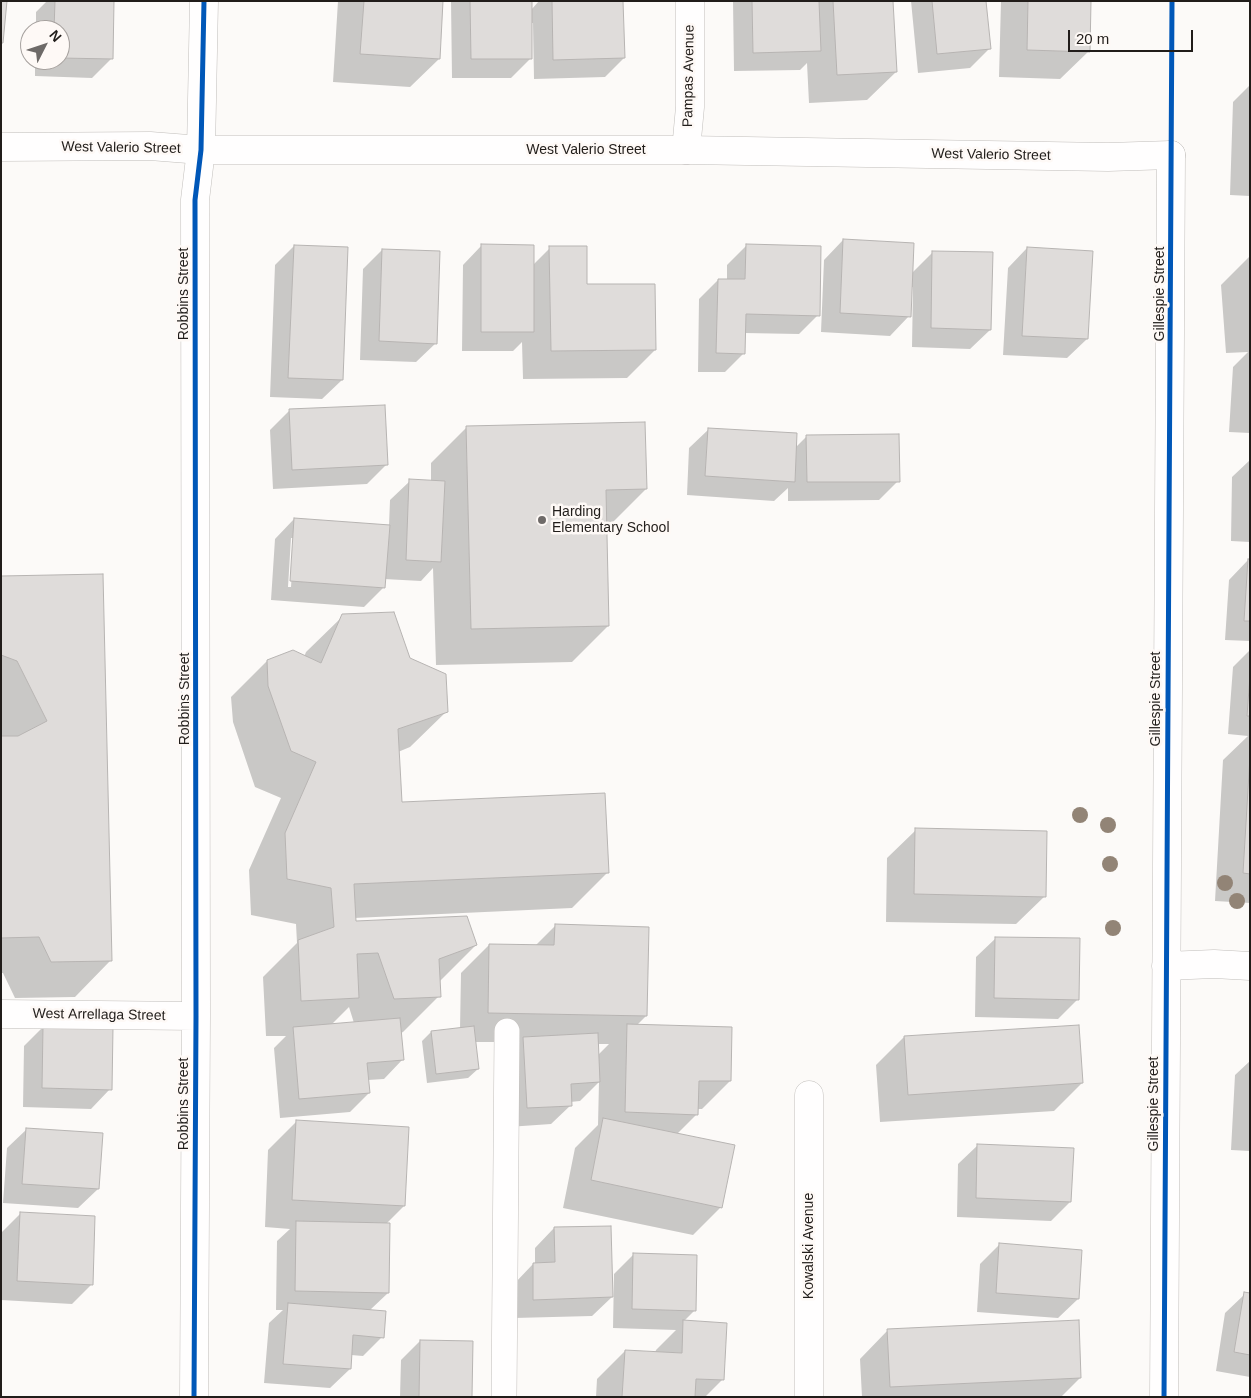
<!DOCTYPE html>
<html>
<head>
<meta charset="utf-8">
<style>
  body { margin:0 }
  #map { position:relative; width:1251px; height:1398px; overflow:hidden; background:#fcfaf8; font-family:Arial,sans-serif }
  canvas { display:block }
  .frame { position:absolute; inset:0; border:2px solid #211d1a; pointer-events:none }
  .north { position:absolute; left:20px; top:20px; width:50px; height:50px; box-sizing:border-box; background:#fef9f6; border:1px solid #a6a19e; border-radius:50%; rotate:49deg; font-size:14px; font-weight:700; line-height:20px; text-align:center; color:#211d1a }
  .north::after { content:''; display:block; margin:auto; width:18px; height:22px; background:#6e6a68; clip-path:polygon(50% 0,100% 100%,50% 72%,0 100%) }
  .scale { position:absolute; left:1068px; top:30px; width:125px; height:22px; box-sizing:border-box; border:2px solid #211d1a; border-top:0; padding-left:6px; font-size:15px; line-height:18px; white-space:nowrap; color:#211d1a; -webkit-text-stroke:4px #fef9f6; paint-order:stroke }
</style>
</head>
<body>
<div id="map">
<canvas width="1251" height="1398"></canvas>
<div class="frame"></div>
<div class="north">N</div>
<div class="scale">20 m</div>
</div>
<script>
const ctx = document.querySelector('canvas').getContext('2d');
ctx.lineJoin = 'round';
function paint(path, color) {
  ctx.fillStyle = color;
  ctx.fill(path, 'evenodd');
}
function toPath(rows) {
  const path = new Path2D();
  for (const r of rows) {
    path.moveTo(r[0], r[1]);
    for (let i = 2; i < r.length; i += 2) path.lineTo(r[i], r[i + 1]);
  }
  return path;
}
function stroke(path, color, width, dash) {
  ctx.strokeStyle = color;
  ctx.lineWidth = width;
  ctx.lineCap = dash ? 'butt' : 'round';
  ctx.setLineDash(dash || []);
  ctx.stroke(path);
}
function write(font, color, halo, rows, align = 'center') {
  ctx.font = font + ' Arial,sans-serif';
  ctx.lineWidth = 5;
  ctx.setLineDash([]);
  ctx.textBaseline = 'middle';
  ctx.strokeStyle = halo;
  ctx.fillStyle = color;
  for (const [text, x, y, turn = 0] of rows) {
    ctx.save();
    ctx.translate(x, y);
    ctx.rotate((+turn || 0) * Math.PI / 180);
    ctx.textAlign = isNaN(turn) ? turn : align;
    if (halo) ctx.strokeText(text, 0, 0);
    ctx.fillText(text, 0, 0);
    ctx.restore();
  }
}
paint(toPath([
  [47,1,113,1,112,58,92,78,35,76,35,60,60,60,60,30,36,30,36,12],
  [338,1,442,1,439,59,410,87,333,82],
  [451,1,531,1,531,10,539,1,622,1,624,58,605,77,534,79,533,23,531,23,531,58,511,78,452,78],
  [733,1,892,1,896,72,867,100,809,103,807,63,800,70,734,71],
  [911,1,984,1,989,49,970,68,918,73],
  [1001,1,1090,1,1089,51,1060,79,999,77],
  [1250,85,1250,196,1230,195,1233,102],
  [843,240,911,274,933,252,990,330,970,349,912,347,913,287,911,287,909,316,890,336,821,332,824,260],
  [482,245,533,265,550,248,586,286,655,350,627,378,523,379,522,342,513,351,462,351,463,265],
  [294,246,342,380,322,399,270,397,275,265],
  [746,246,818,315,799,334,744,333,744,353,725,372,698,372,699,299,718,280,727,280,727,265],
  [1027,248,1087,339,1067,358,1003,355,1008,268],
  [382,250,436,343,416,362,360,360,363,269],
  [1249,257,1250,257,1250,433,1229,432,1233,367,1248,352,1226,353,1221,285],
  [290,410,386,465,367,484,273,489,270,430],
  [467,427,646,489,610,525,605,525,608,626,572,662,436,665,433,568,421,581,384,579,384,587,364,607,271,600,275,539,294,519,389,526,390,500,410,481,431,482,431,463],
  [291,538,294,538,291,587,288,587],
  [709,429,795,448,807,436,898,481,879,500,788,501,788,488,774,501,687,495,689,448],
  [1250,460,1250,542,1231,541,1232,477],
  [1248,560,1250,560,1250,641,1225,640,1229,580],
  [101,575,110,961,75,997,15,998,3,973,1,973,1,578],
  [343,616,409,659,447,711,410,747,398,752,400,803,608,872,572,908,354,918,354,922,476,945,440,981,439,996,403,1032,401,1033,403,1059,384,1079,368,1080,369,1093,350,1112,280,1118,274,1048,286,1036,266,1036,263,977,297,943,296,924,251,915,249,870,281,798,255,787,233,722,231,697,267,661,304,657,306,652],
  [349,1007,354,1023,331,1025],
  [1250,650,1250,903,1215,901,1223,760,1248,736,1228,734,1233,667],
  [916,830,1045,896,1016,924,886,922,887,858],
  [555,926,646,1016,637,1025,730,1081,702,1109,697,1109,697,1114,676,1135,721,1207,693,1235,563,1208,575,1148,598,1125,599,1082,580,1101,570,1102,571,1105,551,1124,508,1127,504,1058,520,1042,475,1042,478,1069,468,1078,427,1083,422,1041,431,1032,460,1029,461,973,489,945,535,946],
  [597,1044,609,1044,598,1055],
  [996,938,1078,999,1058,1019,975,1017,976,957],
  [43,1027,110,1089,91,1109,23,1107,24,1046],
  [904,1037,1082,1083,1054,1111,880,1122,876,1065],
  [1250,1061,1250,1151,1231,1150,1235,1075],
  [296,1122,404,1206,386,1224,388,1293,370,1310,382,1337,363,1356,351,1355,350,1369,330,1388,264,1383,269,1323,283,1310,276,1310,277,1241,290,1229,265,1227,268,1150],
  [27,1129,98,1189,78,1208,3,1203,7,1148],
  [978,1145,1070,1202,1051,1221,957,1217,958,1164],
  [20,1214,92,1284,72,1304,1,1300,1,1233],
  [554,1228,612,1297,592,1316,514,1318,514,1284,533,1264,535,1264,535,1248],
  [999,1245,1081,1251,1078,1299,1058,1318,977,1312,980,1264],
  [634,1254,695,1310,683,1322,723,1379,705,1397,596,1397,597,1379,625,1351,655,1353,656,1350,676,1330,613,1328,614,1274],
  [1245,1294,1250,1295,1250,1377,1216,1371,1225,1313],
  [888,1330,1080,1378,1061,1397,862,1397,860,1359],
  [420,1341,471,1397,400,1397,401,1360]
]), '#0003');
const building = toPath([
  [1,1,7,1,3,43,1,43,1,1],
  [55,1,114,1,113,59,60,58,60,30,54,30,55,1],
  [364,1,443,1,440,59,360,54,364,1],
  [470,1,532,1,532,59,471,59,470,1],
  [552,1,623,1,625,58,553,60,552,1],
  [752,1,819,1,821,51,753,53,752,1],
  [833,1,893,1,897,72,837,75,833,1],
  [932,1,986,1,991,49,937,54,932,1],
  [1028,1,1091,1,1090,52,1027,50,1028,1],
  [843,239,914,243,911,317,840,313,843,239],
  [481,244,534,245,534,332,481,332,481,244],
  [746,244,821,246,820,316,746,314,745,354,716,353,718,279,745,279,746,244],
  [294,245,348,247,343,380,288,378,294,245],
  [549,246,587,246,587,284,655,284,656,350,551,351,549,246],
  [1027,247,1093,251,1088,339,1022,336,1027,247],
  [382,249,440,251,437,344,379,341,382,249],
  [932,251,993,252,991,330,931,328,932,251],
  [385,405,388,465,292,470,289,409,385,405],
  [645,422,647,489,606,490,609,626,471,629,466,426,645,422],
  [708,428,797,433,795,482,705,476,708,428],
  [899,434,900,482,807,482,806,435,899,434],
  [409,479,445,481,441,562,406,560,409,479],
  [294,518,390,525,385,588,290,581,294,518],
  [1248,559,1250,559,1250,621,1244,621,1248,559],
  [103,574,112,961,51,962,39,937,1,938,1,736,18,736,47,721,17,661,1,655,1,576,103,574],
  [394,612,410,658,446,674,448,712,398,729,402,802,605,793,609,873,354,884,356,921,467,916,477,945,439,959,441,997,394,999,378,953,357,954,359,998,301,1001,298,940,334,927,331,888,287,879,285,833,316,762,291,751,268,686,267,660,293,650,321,663,342,614,394,612],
  [1250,675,1250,716,1247,716,1250,675],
  [1250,756,1250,874,1243,873,1250,756],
  [915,828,1047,831,1046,897,914,894,915,828],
  [555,924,649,927,647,1016,488,1013,489,944,554,945,555,924],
  [995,937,1080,938,1079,1000,994,998,995,937],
  [400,1018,404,1060,367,1063,370,1093,299,1099,293,1027,400,1018],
  [627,1024,732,1027,731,1081,699,1081,698,1115,625,1112,627,1024],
  [1079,1025,1083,1083,908,1095,904,1036,1079,1025],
  [43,1026,113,1027,112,1090,42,1088,43,1026],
  [474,1026,479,1069,436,1074,431,1031,474,1026],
  [598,1033,600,1082,571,1084,572,1106,527,1108,523,1037,598,1033],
  [603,1118,735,1145,722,1208,591,1180,603,1118],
  [296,1120,409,1127,405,1206,292,1200,296,1120],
  [26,1128,103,1133,99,1189,22,1184,26,1128],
  [977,1144,1074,1148,1071,1202,976,1198,977,1144],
  [20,1212,95,1216,93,1285,17,1281,20,1212],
  [296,1221,390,1223,389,1293,295,1291,296,1221],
  [611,1226,613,1297,533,1300,533,1263,555,1262,554,1227,611,1226],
  [999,1243,1082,1250,1079,1299,996,1293,999,1243],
  [633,1253,697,1255,696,1311,632,1309,633,1253],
  [1244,1292,1250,1293,1250,1355,1234,1352,1244,1292],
  [288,1303,386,1311,384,1338,353,1335,351,1369,283,1364,288,1303],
  [683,1320,727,1323,724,1380,696,1379,695,1397,622,1397,625,1350,682,1353,683,1320],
  [1079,1320,1081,1378,890,1387,887,1329,1079,1320],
  [420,1340,473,1341,472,1397,419,1397,420,1340]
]);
paint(building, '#dfdcda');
stroke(building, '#b7b4b2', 1);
const service = toPath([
  [504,1397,507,1031]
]);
const minor = toPath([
  [686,150,690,107,690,1],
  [1166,966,1214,964,1250,966],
  [1,1014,196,1016],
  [809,1095,809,1397],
  [194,1397,196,1016,195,200,201,150,204,1],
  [1164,1397,1171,155]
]);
const tertiary = toPath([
  [1,147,150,146,201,150,686,150,1108,157,1171,155]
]);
stroke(service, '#c1bebb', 26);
stroke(minor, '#c1bebb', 29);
stroke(tertiary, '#c1bebb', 29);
stroke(service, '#fffefe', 25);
stroke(minor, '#fffefe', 28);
stroke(tertiary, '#fffefe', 28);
stroke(toPath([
  [194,1397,196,1016,195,200,201,150,204,1],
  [1164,1397,1172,1]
]), '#0057b8', 5);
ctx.fillStyle = '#928476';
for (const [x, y] of [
  [1080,815],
  [1108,825],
  [1110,864],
  [1225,883],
  [1237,901],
  [1113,928]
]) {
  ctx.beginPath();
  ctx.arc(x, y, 8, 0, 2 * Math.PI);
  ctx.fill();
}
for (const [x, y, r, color] of [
  [542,520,5,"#6e6a68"]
]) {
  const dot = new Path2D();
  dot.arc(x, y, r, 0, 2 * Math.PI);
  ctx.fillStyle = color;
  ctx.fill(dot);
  stroke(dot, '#fef9f6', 2);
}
write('14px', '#211d1a', '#fef9f6', [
  ["Pampas Avenue",689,76,-89],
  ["West Valerio Street",121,148,1],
  ["West Valerio Street",586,150],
  ["West Valerio Street",991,155,1],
  ["Robbins Street",184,294,-90],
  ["Gillespie Street",1160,294,-90],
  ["Robbins Street",185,699,-90],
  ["Gillespie Street",1156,699,-90],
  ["West Arrellaga Street",99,1015,1],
  ["Robbins Street",184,1104,-90],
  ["Gillespie Street",1154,1104,-90],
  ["Kowalski Avenue",809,1246,-90]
]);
write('14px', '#211d1a', '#fef9f6', [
  ["Harding",552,512],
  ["Elementary School",552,528]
], 'left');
</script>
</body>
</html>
